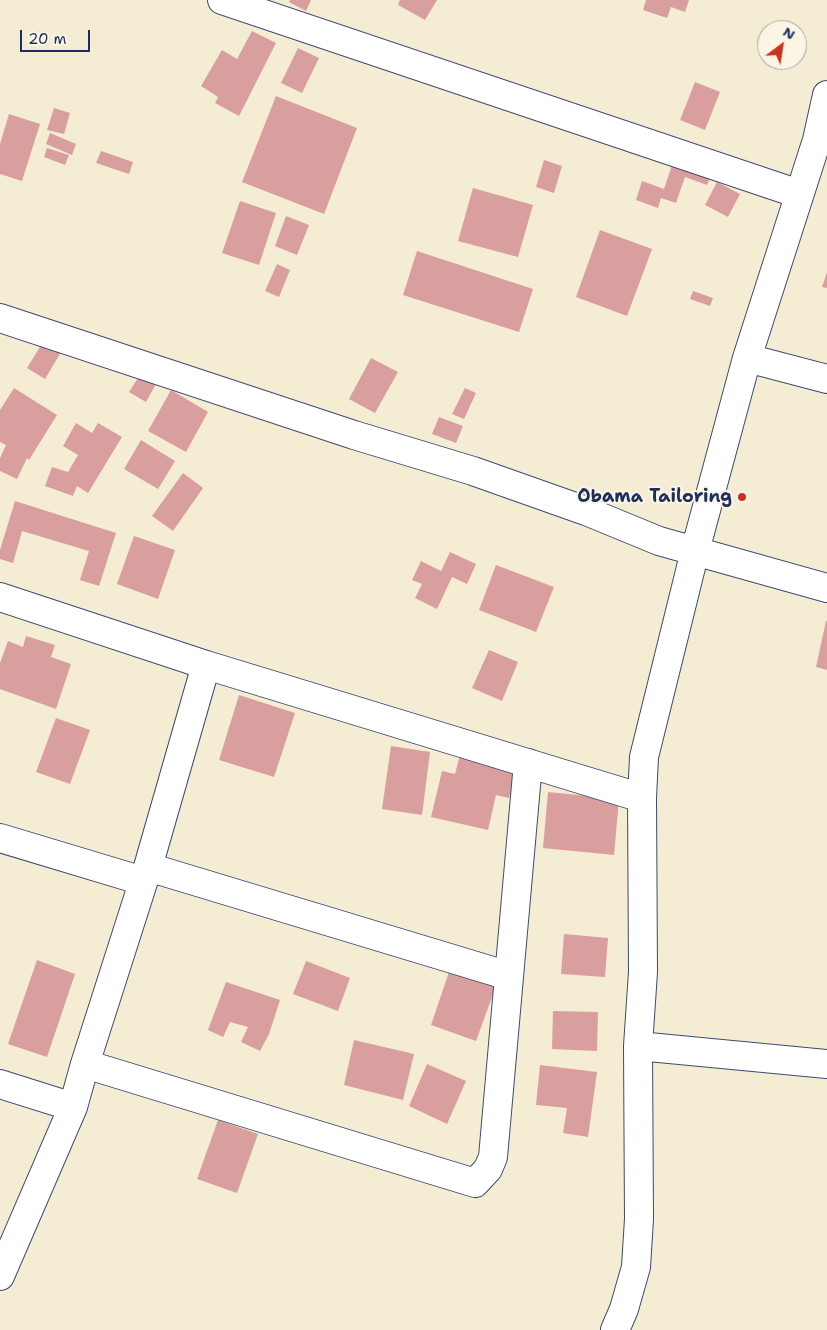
<!DOCTYPE html>
<html>
<head>
<meta charset="utf-8">
<style>
  body { margin:0 }
  #map { position:relative; width:827px; height:1330px; overflow:hidden; background:#f4ecd3; font-family:"Shantell Sans",sans-serif }
  canvas { display:block }
  .north { position:absolute; left:757px; top:20px; width:50px; height:50px; box-sizing:border-box; background:#fcf5e5; border:1px solid #a2a6af; border-radius:50%; rotate:31deg; font-size:14px; font-weight:700; line-height:20px; text-align:center; color:#1b2f5e }
  .north::after { content:''; display:block; margin:auto; width:18px; height:22px; background:#c8321e; clip-path:polygon(50% 0,100% 100%,50% 72%,0 100%) }
  .scale { position:absolute; left:20px; top:30px; width:70px; height:22px; box-sizing:border-box; border:2px solid #1b2f5e; border-top:0; padding-left:6px; font-size:15px; line-height:18px; white-space:nowrap; color:#1b2f5e; -webkit-text-stroke:4px #fcf5e5; paint-order:stroke }
</style>
</head>
<body>
<div id="map">
<canvas width="827" height="1330"></canvas>
<div class="north">N</div>
<div class="scale">20 m</div>
</div>
<script>
const ctx = document.querySelector('canvas').getContext('2d');
ctx.lineJoin = 'round';
function paint(path, color) {
  ctx.fillStyle = color;
  ctx.fill(path, 'evenodd');
}
function toPath(rows) {
  const path = new Path2D();
  for (const r of rows) {
    path.moveTo(r[0], r[1]);
    for (let i = 2; i < r.length; i += 2) path.lineTo(r[i], r[i + 1]);
  }
  return path;
}
function stroke(path, color, width, dash) {
  ctx.strokeStyle = color;
  ctx.lineWidth = width;
  ctx.lineCap = dash ? 'butt' : 'round';
  ctx.setLineDash(dash || []);
  ctx.stroke(path);
}
function write(font, color, halo, rows, align = 'center') {
  ctx.font = font + ' "Shantell Sans",sans-serif';
  ctx.lineWidth = 4;
  ctx.setLineDash([]);
  ctx.textBaseline = 'middle';
  ctx.strokeStyle = halo;
  ctx.fillStyle = color;
  for (const [text, x, y, turn = 0] of rows) {
    ctx.save();
    ctx.translate(x, y);
    ctx.rotate((+turn || 0) * Math.PI / 180);
    ctx.textAlign = isNaN(turn) ? turn : align;
    if (halo) ctx.strokeText(text, 0, 0);
    ctx.fillText(text, 0, 0);
    ctx.restore();
  }
}
paint(toPath([
  [290,0,311,0,306,11,289,2],
  [400,0,437,0,425,20,398,5],
  [646,0,689,0,685,12,671,7,667,18,643,10],
  [252,31,276,43,239,116,215,103,218,97,201,86,222,50,237,59],
  [298,48,319,58,302,93,281,83],
  [695,82,720,92,705,130,680,120],
  [276,96,357,128,324,214,242,182],
  [54,108,70,113,64,134,47,130],
  [9,114,40,124,22,181,0,174,0,144],
  [50,133,76,144,72,155,46,144],
  [47,148,69,155,65,165,44,157],
  [101,151,133,162,129,174,96,163],
  [674,159,712,173,707,185,685,177,676,203,661,198,658,208,636,200,642,181,664,189],
  [544,160,562,166,554,193,536,187],
  [717,182,740,194,728,217,705,205],
  [473,188,533,205,518,257,458,241],
  [240,201,276,213,259,265,222,253],
  [286,216,309,225,297,255,275,246],
  [600,230,652,249,627,316,576,297],
  [417,251,533,289,519,332,403,295],
  [277,264,290,270,279,297,265,291],
  [827,272,827,288,822,287],
  [693,291,713,298,710,306,690,299],
  [43,342,61,352,45,379,27,368],
  [371,358,398,372,375,413,349,399],
  [140,375,156,384,146,402,129,392],
  [14,388,57,415,29,460,27,458,17,479,0,471,0,458,6,445,0,442,0,410],
  [465,388,476,393,464,419,452,414],
  [171,390,208,412,186,452,148,431],
  [439,417,463,426,456,443,432,434],
  [76,423,92,433,98,423,122,437,88,493,77,486,73,496,45,486,52,467,68,472,78,455,63,446],
  [141,440,175,461,158,489,124,469],
  [183,473,203,488,173,531,152,516],
  [15,501,116,533,99,586,80,580,89,551,22,531,13,563,0,559,0,550],
  [134,536,175,550,158,599,117,584],
  [450,552,476,564,467,584,452,577,437,609,415,598,422,584,412,580,421,561,441,571],
  [496,565,554,587,536,632,479,610],
  [826,621,827,621,827,670,816,667],
  [26,636,55,645,51,657,71,664,56,709,0,689,0,663,8,641,23,647],
  [489,650,518,662,502,701,472,688],
  [239,695,295,713,274,777,219,760],
  [56,718,90,730,70,784,36,772],
  [391,746,430,752,422,815,382,809],
  [460,755,516,769,509,798,496,795,488,830,431,817,442,771,455,774],
  [548,792,619,799,614,855,543,848],
  [564,934,608,938,605,977,561,974],
  [37,960,75,974,47,1057,8,1044],
  [306,961,350,978,338,1011,293,994],
  [450,969,496,986,476,1041,431,1025],
  [226,982,280,1000,269,1034,260,1051,241,1042,248,1027,230,1022,223,1037,208,1030],
  [553,1011,598,1012,597,1051,552,1049],
  [354,1040,414,1054,403,1100,344,1085],
  [427,1064,466,1081,447,1124,409,1106],
  [540,1065,597,1072,588,1137,563,1133,567,1108,536,1105],
  [218,1120,258,1134,237,1193,197,1179]
]), '#d99f9e');
const minor = toPath([
  [222,0,799,194],
  [0,318,354,435,473,471,586,511,659,541,827,588],
  [747,358,827,379],
  [0,597,206,665,642,798],
  [0,838,143,881],
  [148,867,509,976],
  [638,1046,827,1064],
  [85,1064,475,1183,488,1169,493,1157,528,763],
  [0,1084,73,1107],
  [0,1276,73,1107,85,1064,148,867,206,665],
  [615,1330,624,1309,636,1267,639,1219,638,1046,643,972,642,798,644,757,695,551,747,358,817,140,827,95]
]);
stroke(minor, '#3c4b70', 30);
stroke(minor, '#fff', 28);
for (const [x, y, r, color] of [
  [742,497,5,"#c8321e"]
]) {
  const dot = new Path2D();
  dot.arc(x, y, r, 0, 2 * Math.PI);
  ctx.fillStyle = color;
  ctx.fill(dot);
  stroke(dot, '#fcf5e5', 2);
}
write('bold 18px', '#1b2f5e', '#fcf5e5', [
  ["Obama Tailoring",732,497]
], 'right');
</script>
</body>
</html>
